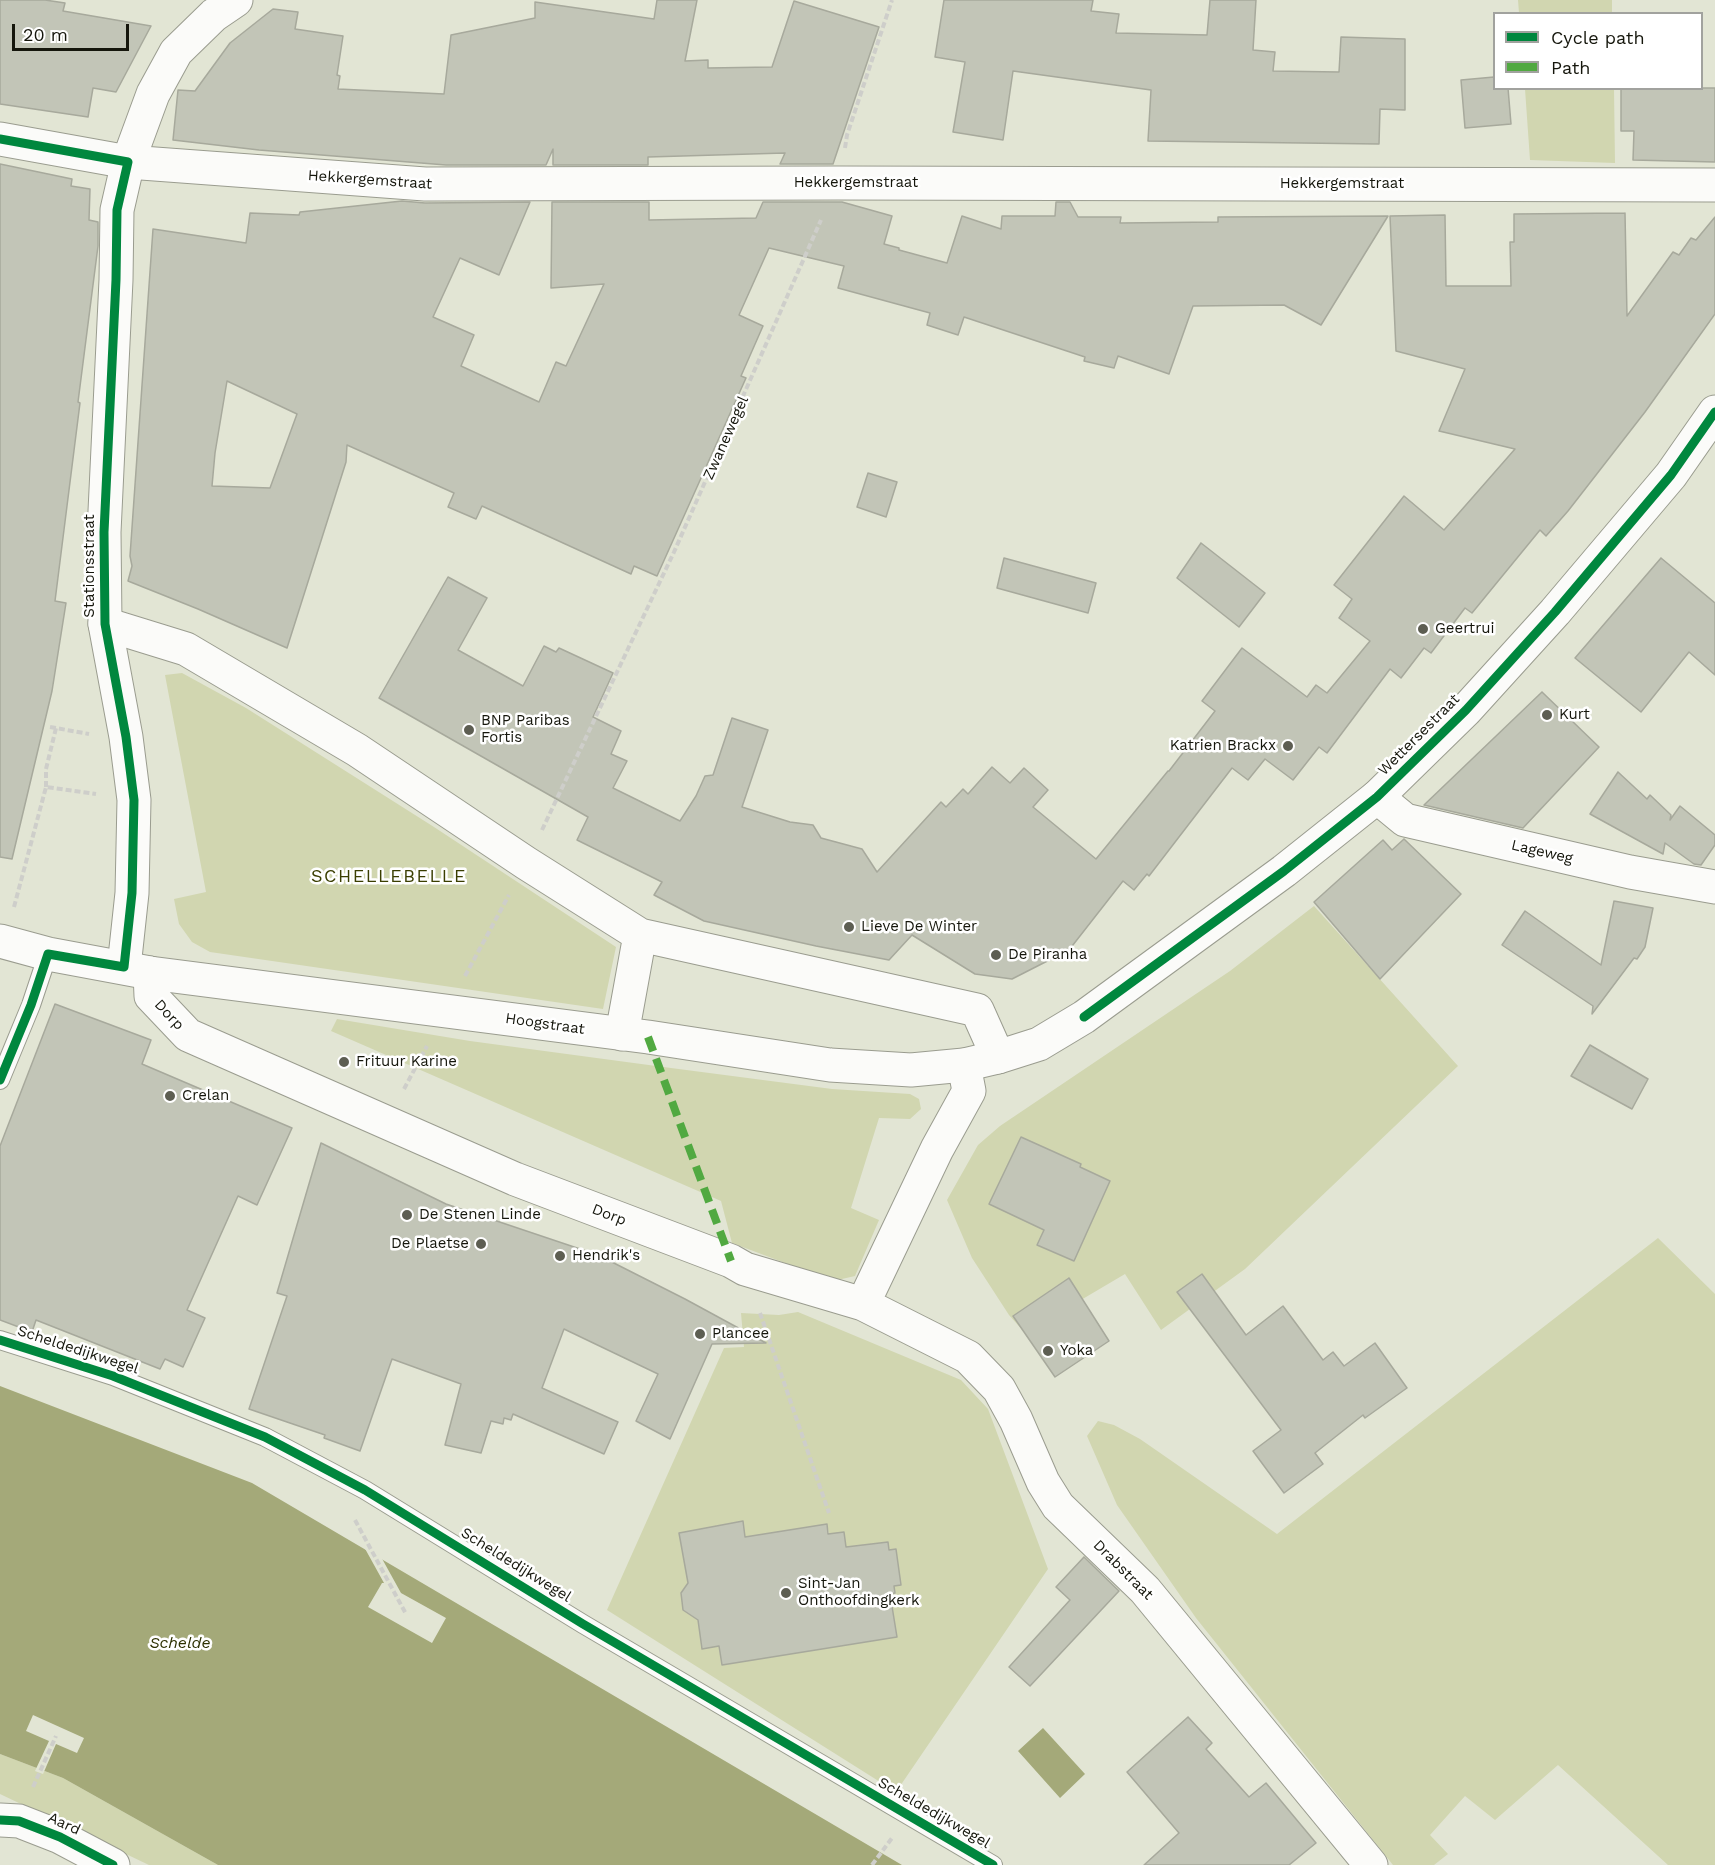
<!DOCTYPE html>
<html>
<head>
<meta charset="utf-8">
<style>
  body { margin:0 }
  #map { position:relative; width:1715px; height:1865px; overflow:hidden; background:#e2e5d4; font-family:"Work Sans",sans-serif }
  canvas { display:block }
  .legend { position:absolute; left:1493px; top:12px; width:210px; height:78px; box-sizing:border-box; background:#fff; border:2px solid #a1a29e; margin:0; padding:8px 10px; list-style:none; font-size:18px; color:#15160c }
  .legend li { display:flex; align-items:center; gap:12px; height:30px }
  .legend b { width:30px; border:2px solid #a1a29e }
  .scale { position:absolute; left:12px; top:24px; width:117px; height:27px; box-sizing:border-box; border:3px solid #15160c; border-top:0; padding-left:8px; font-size:18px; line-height:21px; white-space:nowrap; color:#15160c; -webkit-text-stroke:4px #fff; paint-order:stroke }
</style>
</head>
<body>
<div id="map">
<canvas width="1715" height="1865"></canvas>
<ul class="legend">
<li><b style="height:8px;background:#00873e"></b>Cycle path</li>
<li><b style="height:8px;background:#51a941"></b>Path</li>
</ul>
<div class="scale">20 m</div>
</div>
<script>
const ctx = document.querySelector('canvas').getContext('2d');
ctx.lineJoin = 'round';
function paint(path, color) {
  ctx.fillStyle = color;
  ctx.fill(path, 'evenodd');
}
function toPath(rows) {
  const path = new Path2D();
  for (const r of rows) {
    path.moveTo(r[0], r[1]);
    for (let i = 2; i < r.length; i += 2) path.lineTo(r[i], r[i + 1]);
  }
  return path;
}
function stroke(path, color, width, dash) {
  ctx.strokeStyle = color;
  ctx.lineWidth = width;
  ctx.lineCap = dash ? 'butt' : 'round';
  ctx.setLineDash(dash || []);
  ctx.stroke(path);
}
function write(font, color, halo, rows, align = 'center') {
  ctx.font = font + ' "Work Sans",sans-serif';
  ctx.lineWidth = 5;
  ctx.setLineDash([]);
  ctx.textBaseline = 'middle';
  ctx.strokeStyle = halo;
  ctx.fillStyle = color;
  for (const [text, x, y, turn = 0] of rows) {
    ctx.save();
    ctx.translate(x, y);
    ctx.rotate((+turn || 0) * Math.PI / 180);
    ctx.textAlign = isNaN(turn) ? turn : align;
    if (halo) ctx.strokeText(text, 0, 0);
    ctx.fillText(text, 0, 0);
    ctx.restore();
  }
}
paint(toPath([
  [1518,0,1612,0,1612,13,1519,13],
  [1525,89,1614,89,1615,163,1530,160],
  [182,673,246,708,434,827,616,947,603,1009,210,952,192,942,179,924,174,899,206,892,165,675],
  [1314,906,1458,1066,1245,1269,1161,1330,1125,1274,1025,1333,1009,1315,972,1258,947,1200,978,1145,1000,1126,1230,971],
  [337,1019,470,1041,671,1068,832,1089,910,1094,919,1099,921,1109,910,1119,879,1118,851,1208,879,1220,855,1276,833,1281,732,1243,721,1201,331,1031],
  [1658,1238,1715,1294,1715,1865,1668,1865,1558,1765,1495,1820,1465,1796,1430,1835,1448,1854,1434,1865,1393,1865,1196,1618,1117,1505,1087,1436,1098,1421,1114,1425,1140,1439,1277,1534],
  [798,1312,961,1380,988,1409,1048,1569,896,1792,607,1610,724,1348,744,1347,741,1313,779,1315],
  [742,1521,745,1537,827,1524,829,1534,844,1532,846,1547,887,1542,901,1584,894,1586,895,1592,890,1594,897,1637,722,1665,719,1646,702,1648,698,1620,683,1610,681,1593,688,1583,679,1533],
  [0,1754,63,1778,218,1865,149,1865,0,1794]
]), '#d1d6b0');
paint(toPath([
  [0,1386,252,1483,902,1865,218,1865,63,1778,0,1754],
  [1043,1728,1085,1774,1060,1798,1018,1751]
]), '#a4a979');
paint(toPath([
  [363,1545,380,1555,401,1593,446,1618,432,1643,368,1607,382,1583,384,1583],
  [33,1715,84,1738,77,1753,56,1744,43,1774,35,1771,49,1741,26,1731]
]), '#e2e5d4');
const building = toPath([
  [0,0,45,0,65,3,63,11,151,26,116,92,93,88,88,117,0,104,0,0],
  [657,0,697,0,685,61,708,60,708,68,772,67,794,1,879,27,833,164,780,164,785,153,648,157,648,165,553,165,553,149,546,165,446,165,259,150,173,140,178,90,195,91,230,43,273,9,298,12,295,29,343,36,337,75,340,76,338,89,444,94,451,35,535,18,535,2,654,19,657,0],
  [944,0,1093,0,1091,11,1119,14,1116,33,1207,35,1210,0,1256,0,1253,50,1275,52,1273,71,1339,72,1341,37,1405,39,1405,110,1380,109,1379,144,1148,141,1151,90,1013,71,1003,140,953,132,965,62,935,57,944,0],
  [1494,77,1494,88,1508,88,1511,124,1465,128,1461,80,1494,77],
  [1621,88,1715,88,1715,162,1633,160,1634,131,1621,131,1621,88],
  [0,164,72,179,71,186,90,189,89,220,98,222,98,246,78,402,80,403,55,601,66,603,52,691,12,859,0,857,0,164],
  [402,201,425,203,530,202,499,275,460,258,433,317,474,335,461,366,539,402,556,362,566,366,604,284,551,288,552,202,649,202,649,220,756,218,763,202,842,202,892,216,884,244,899,248,899,250,947,263,962,216,1001,229,1002,216,1055,216,1056,202,1070,202,1078,217,1121,217,1120,223,1218,222,1218,217,1388,216,1321,325,1284,305,1193,306,1169,374,1118,356,1114,368,1084,361,1085,357,964,317,958,335,927,325,930,313,838,288,844,266,769,248,739,315,763,326,741,376,746,378,657,576,634,566,631,574,482,506,476,519,448,507,454,493,347,445,346,462,287,648,198,609,128,581,132,566,130,556,153,229,246,243,250,213,299,215,300,212,402,201],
  [227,381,297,414,270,488,212,486,215,453,227,381],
  [1625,213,1627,316,1673,252,1679,255,1691,238,1696,240,1715,217,1715,314,1645,412,1568,511,1546,536,1540,530,1472,613,1465,608,1431,653,1424,648,1401,678,1390,669,1327,753,1319,747,1293,780,1265,759,1248,780,1232,768,1149,876,1147,874,1134,890,1123,881,1069,950,1012,979,975,974,912,935,889,960,816,946,704,921,654,895,662,882,577,840,588,817,379,698,448,577,487,598,458,650,523,686,544,646,556,652,559,648,613,673,593,717,621,731,611,754,627,761,613,788,680,821,696,796,705,776,713,775,732,718,768,730,742,807,790,822,813,825,821,838,862,849,877,872,941,802,946,807,963,789,968,794,992,767,1010,783,1024,768,1048,790,1033,807,1096,859,1168,771,1169,771,1215,711,1202,701,1242,648,1307,697,1316,685,1327,693,1370,641,1339,618,1352,599,1334,585,1404,496,1444,530,1515,449,1439,431,1465,369,1396,351,1390,216,1445,215,1446,286,1511,286,1510,242,1514,242,1514,214,1625,213],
  [868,473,897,482,886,517,857,507,868,473],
  [1201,543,1265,593,1239,627,1177,578,1201,543],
  [1004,558,1096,583,1088,613,997,588,1004,558],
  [1661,558,1715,603,1715,675,1689,652,1641,712,1575,658,1661,558],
  [1542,692,1599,747,1523,828,1424,805,1542,692],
  [1618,772,1647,799,1650,795,1671,815,1670,820,1680,806,1715,835,1715,845,1701,865,1694,864,1665,843,1663,854,1590,814,1618,772],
  [1404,839,1461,894,1380,979,1314,902,1383,840,1392,850,1404,839],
  [1614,901,1653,908,1645,947,1637,959,1634,958,1592,1014,1593,1006,1502,945,1525,911,1601,965,1614,901],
  [55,1004,151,1040,142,1064,292,1128,257,1205,238,1196,187,1310,205,1318,183,1367,165,1359,160,1369,36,1320,32,1332,0,1320,0,1146,55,1004],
  [1590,1045,1648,1079,1632,1109,1571,1076,1590,1045],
  [1021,1137,1081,1164,1080,1167,1110,1181,1074,1261,1037,1245,1044,1230,989,1204,1021,1137],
  [321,1143,446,1204,598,1255,685,1299,766,1343,712,1344,670,1439,636,1421,658,1374,564,1329,542,1388,618,1422,604,1454,513,1414,511,1420,504,1418,503,1424,491,1421,481,1453,445,1445,461,1384,392,1359,360,1451,324,1438,325,1435,249,1409,287,1296,277,1293,321,1143],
  [1202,1274,1246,1335,1283,1306,1323,1360,1333,1352,1344,1366,1375,1343,1407,1388,1365,1418,1363,1415,1315,1453,1323,1464,1284,1493,1253,1451,1281,1430,1177,1292,1202,1274],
  [1069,1278,1109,1341,1055,1377,1013,1316,1069,1278],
  [743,1521,745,1537,827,1524,828,1534,844,1532,846,1547,888,1542,889,1550,896,1549,901,1585,894,1586,895,1593,890,1594,897,1637,722,1665,719,1646,702,1649,698,1620,683,1610,681,1593,688,1583,679,1533,743,1521],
  [1084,1557,1119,1591,1030,1686,1009,1667,1070,1600,1056,1587,1084,1557],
  [1188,1717,1212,1743,1206,1749,1249,1797,1266,1783,1316,1843,1289,1865,1144,1865,1179,1833,1127,1772,1188,1717]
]);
paint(building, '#c2c5b7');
stroke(building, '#a7a99c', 1.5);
const service = toPath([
  [0,1080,31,1005,48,954],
  [0,1340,113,1376,265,1437,365,1490,583,1624,993,1865]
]);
const minor = toPath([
  [0,139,128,162,425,184,838,183,1715,185],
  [105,624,186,649,357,750,526,863,640,935,977,1010,998,1057],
  [1377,797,1405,820,1630,872,1715,887],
  [150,973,151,996,188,1035,515,1179,731,1261,745,1269,863,1304,968,1357,999,1389,1016,1420,1043,1482,1058,1506,1145,1590,1371,1865],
  [622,1034,640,935],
  [863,1304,937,1149,969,1091,964,1065],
  [0,1820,19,1821,60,1837,113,1865]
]);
const tertiary = toPath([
  [124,967,132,893,134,800,126,737,105,624,104,532,116,280,117,210,128,162,153,94,176,52,214,15,236,0]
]);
const secondary = toPath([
  [0,941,48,954,150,973,648,1037,830,1065,911,1070,964,1065,998,1057,1039,1044,1084,1017,1284,871,1377,797,1466,710,1555,612,1671,475,1715,412]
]);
stroke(service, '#9a9c8f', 20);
stroke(minor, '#9a9c8f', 35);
stroke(tertiary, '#9a9c8f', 35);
stroke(secondary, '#9a9c8f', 35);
stroke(toPath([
  [845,148,847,135,892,0],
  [50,727,89,734],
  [46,787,46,769,56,728],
  [542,830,674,552,821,220],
  [14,907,46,787,96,794],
  [465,976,509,895],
  [404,1089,427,1046],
  [760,1313,829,1513],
  [355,1520,406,1614],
  [33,1787,56,1736],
  [872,1865,892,1838]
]), '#cececa', 4, [6, 3]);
stroke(service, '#fbfbf9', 18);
stroke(minor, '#fbfbf9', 33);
stroke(tertiary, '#fbfbf9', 33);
stroke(secondary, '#fbfbf9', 33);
stroke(toPath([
  [648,1037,731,1261]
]), '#51a941', 8, [15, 8]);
stroke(toPath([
  [0,139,128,162,117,210,116,280,104,532,105,624,126,737,134,800,132,893,124,967,48,954,31,1005,0,1080],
  [1084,1017,1284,871,1377,797,1466,710,1555,612,1671,475,1715,412],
  [0,1340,113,1376,265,1437,365,1490,583,1624,993,1865],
  [0,1820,19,1821,60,1837,113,1865]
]), '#00873e', 9);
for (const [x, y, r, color] of [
  [1423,629,6,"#5d5e52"],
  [1547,715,6,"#5d5e52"],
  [469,730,6,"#5d5e52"],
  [1288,746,6,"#5d5e52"],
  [849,927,6,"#5d5e52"],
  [996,955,6,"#5d5e52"],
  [344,1062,6,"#5d5e52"],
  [170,1096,6,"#5d5e52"],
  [407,1215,6,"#5d5e52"],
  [481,1244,6,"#5d5e52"],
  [560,1256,6,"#5d5e52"],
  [700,1334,6,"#5d5e52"],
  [1048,1351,6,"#5d5e52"],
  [786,1593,6,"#5d5e52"]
]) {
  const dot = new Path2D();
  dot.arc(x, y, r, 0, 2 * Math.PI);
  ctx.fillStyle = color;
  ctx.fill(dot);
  stroke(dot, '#fff', 2);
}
write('15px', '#15160c', '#fff', [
  ["Hekkergemstraat",370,180,4],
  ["Hekkergemstraat",856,183],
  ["Hekkergemstraat",1342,184],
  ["Zwanewegel",726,438,-66],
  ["Stationsstraat",90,566,-90],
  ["Wettersestraat",1419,735,-45],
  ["Lageweg",1542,852,13],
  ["Dorp",169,1015,47],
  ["Hoogstraat",545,1024,8],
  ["Dorp",609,1215,21],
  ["Scheldedijkwegel",78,1350,18],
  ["Scheldedijkwegel",516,1565,32],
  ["Drabstraat",1123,1570,45],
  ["Scheldedijkwegel",934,1813,30],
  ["Aard",64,1824,25]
]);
write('15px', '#15160c', '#fff', [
  ["Geertrui",1435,629],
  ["Kurt",1559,715],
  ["BNP Paribas",481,721],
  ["Fortis",481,738],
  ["Katrien Brackx",1276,746,"right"],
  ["Lieve De Winter",861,927],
  ["De Piranha",1008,955],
  ["Frituur Karine",356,1062],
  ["Crelan",182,1096],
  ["De Stenen Linde",419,1215],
  ["De Plaetse",469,1244,"right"],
  ["Hendrik's",572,1256],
  ["Plancee",712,1334],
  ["Yoka",1060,1351],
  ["Sint-Jan",798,1584],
  ["Onthoofdingkerk",798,1601]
], 'left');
write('italic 16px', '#2d3000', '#fff', [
  ["Schelde",180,1643]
]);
ctx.letterSpacing = '1.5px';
write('18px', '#3a3e00', '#fff', [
  ["SCHELLEBELLE",389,877]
]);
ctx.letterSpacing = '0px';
</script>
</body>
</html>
